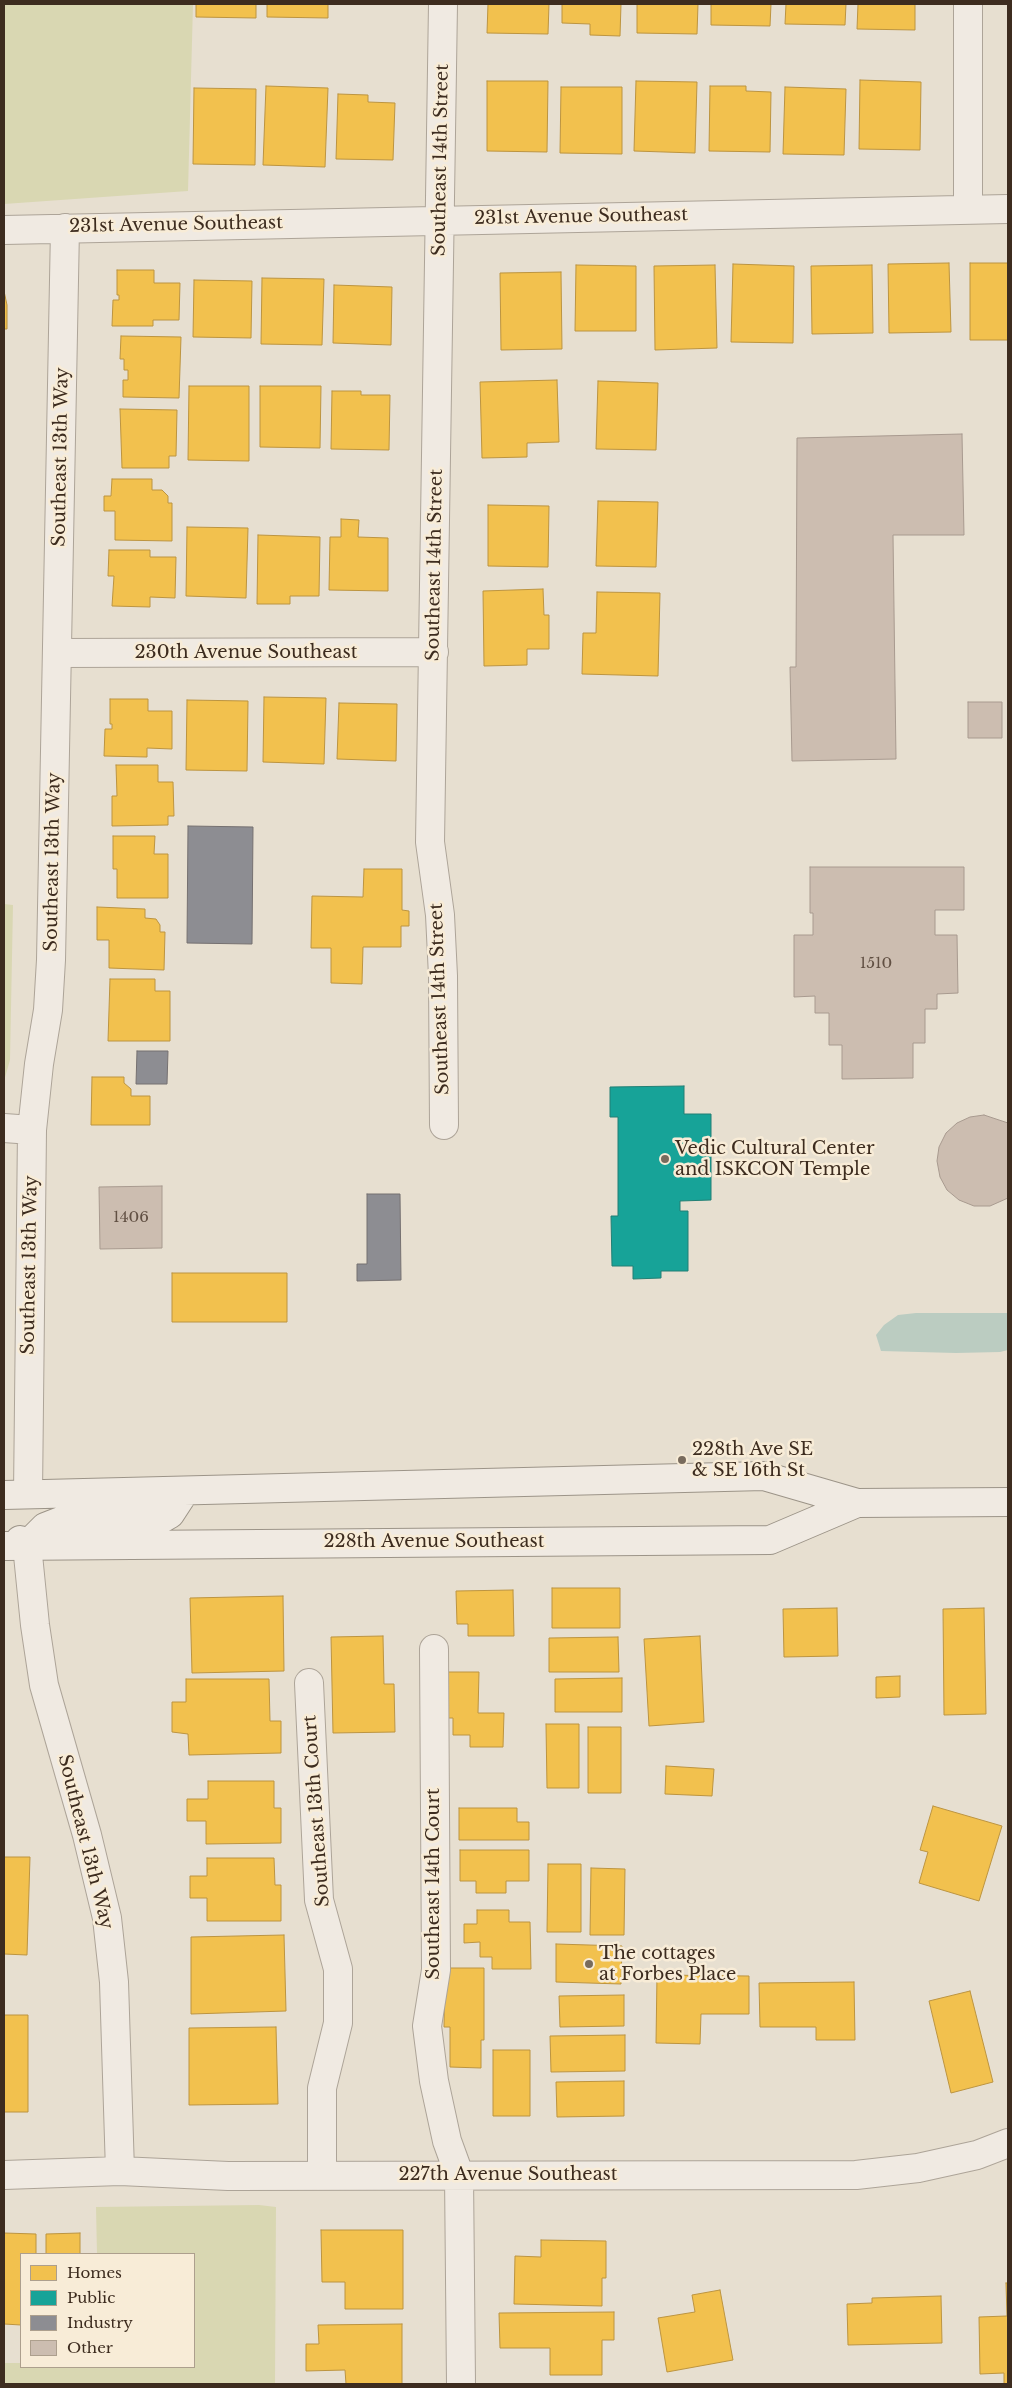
<!DOCTYPE html>
<html>
<head>
<meta charset="utf-8">
<style>
  body { margin:0 }
  #map { position:relative; width:1012px; height:2388px; overflow:hidden; background:#e7dfd0; font-family:"Libre Baskerville",serif }
  canvas { display:block }
  .frame { position:absolute; inset:0; border:5px solid #3d2c1f; pointer-events:none }
  .legend { position:absolute; left:20px; top:2253px; width:175px; height:115px; box-sizing:border-box; background:#f8ecd7; border:1px solid #ad9f8d; margin:0; padding:6px 9px; list-style:none; font-size:15px; color:#3d2c1f }
  .legend li { display:flex; align-items:center; gap:10px; height:25px }
  .legend b { width:25px; border:1px solid #ad9f8d }
</style>
</head>
<body>
<div id="map">
<canvas width="1012" height="2388"></canvas>
<div class="frame"></div>
<ul class="legend">
<li><b style="height:14px;background:#f2c14e"></b>Homes</li>
<li><b style="height:14px;background:#17a398"></b>Public</li>
<li><b style="height:14px;background:#8d8d92"></b>Industry</li>
<li><b style="height:14px;background:#ccbdb0"></b>Other</li>
</ul>
</div>
<script>
const ctx = document.querySelector('canvas').getContext('2d');
ctx.lineJoin = 'round';
function paint(path, color) {
  ctx.fillStyle = color;
  ctx.fill(path, 'evenodd');
}
function toPath(rows) {
  const path = new Path2D();
  for (const r of rows) {
    path.moveTo(r[0], r[1]);
    for (let i = 2; i < r.length; i += 2) path.lineTo(r[i], r[i + 1]);
  }
  return path;
}
function stroke(path, color, width, dash) {
  ctx.strokeStyle = color;
  ctx.lineWidth = width;
  ctx.lineCap = dash ? 'butt' : 'round';
  ctx.setLineDash(dash || []);
  ctx.stroke(path);
}
function write(font, color, halo, rows, align = 'center') {
  ctx.font = font + ' "Libre Baskerville",serif';
  ctx.lineWidth = 5;
  ctx.setLineDash([]);
  ctx.textBaseline = 'middle';
  ctx.strokeStyle = halo;
  ctx.fillStyle = color;
  for (const [text, x, y, turn = 0] of rows) {
    ctx.save();
    ctx.translate(x, y);
    ctx.rotate((+turn || 0) * Math.PI / 180);
    ctx.textAlign = isNaN(turn) ? turn : align;
    if (halo) ctx.strokeText(text, 0, 0);
    ctx.fillText(text, 0, 0);
    ctx.restore();
  }
}
paint(toPath([
  [4,4,193,4,188,191,4,204],
  [4,904,13,905,10,1060,4,1081],
  [259,2205,276,2207,275,2384,4,2384,4,2363,21,2363,21,2367,194,2367,194,2254,97,2254,96,2207]
]), '#d9d7b2');
paint(toPath([
  [916,1313,1008,1313,1008,1350,1000,1352,956,1353,881,1351,876,1335,884,1325,898,1315]
]), '#bbccc1');
const homes = toPath([
  [196,4,256,4,256,18,196,17,196,4],
  [267,4,328,4,328,18,267,17,267,4],
  [488,4,549,4,548,34,487,33,488,4],
  [562,4,621,4,620,36,590,35,590,24,562,23,562,4],
  [637,4,698,4,697,34,637,33,637,4],
  [711,4,771,4,770,26,711,25,711,4],
  [786,4,846,4,845,25,785,24,786,4],
  [858,4,915,4,915,30,857,29,858,4],
  [860,80,921,82,920,150,859,149,860,80],
  [487,81,548,81,547,152,487,151,487,81],
  [636,81,697,82,695,153,634,151,636,81],
  [266,86,328,88,325,167,263,165,266,86],
  [710,86,746,86,746,91,771,92,770,152,709,151,710,86],
  [561,87,622,87,622,154,560,153,561,87],
  [785,87,846,89,844,155,783,154,785,87],
  [194,88,256,89,255,165,193,164,194,88],
  [338,94,368,95,368,102,395,103,393,160,336,159,338,94],
  [949,263,951,332,889,333,888,264,949,263],
  [970,263,1008,263,1008,340,970,340,970,263],
  [733,264,794,266,793,343,731,342,733,264],
  [576,265,636,266,636,331,575,331,576,265],
  [715,265,717,348,655,350,654,266,715,265],
  [872,265,873,333,812,334,811,266,872,265],
  [117,270,154,270,154,283,180,283,179,320,153,320,153,326,112,326,113,300,119,300,119,295,117,295,117,270],
  [561,272,562,349,501,350,500,273,561,272],
  [262,278,324,279,322,345,261,344,262,278],
  [194,280,252,281,251,338,193,337,194,280],
  [334,285,392,287,391,345,333,343,334,285],
  [4,291,7,305,7,329,4,329,4,291],
  [121,336,181,337,179,398,123,397,123,380,128,380,128,370,124,370,124,359,120,359,121,336],
  [557,380,559,442,527,443,527,457,482,458,480,382,557,380],
  [598,381,658,383,656,450,596,449,598,381],
  [189,386,249,386,249,461,188,460,189,386],
  [260,386,321,386,320,448,260,447,260,386],
  [332,391,361,391,361,395,390,395,389,450,331,449,332,391],
  [120,409,177,410,176,456,169,456,169,468,122,468,120,409],
  [112,479,152,479,152,490,162,490,168,496,168,503,172,503,172,541,115,540,115,511,104,511,104,496,111,496,112,479],
  [598,501,658,502,656,567,596,566,598,501],
  [488,505,549,506,548,567,488,566,488,505],
  [341,519,359,520,358,537,388,538,388,591,329,590,330,537,341,537,341,519],
  [187,527,248,528,246,598,186,596,187,527],
  [258,535,320,537,319,596,290,596,290,604,257,604,258,535],
  [109,550,150,550,150,557,176,557,175,598,150,597,150,607,112,606,114,576,108,576,109,550],
  [543,589,544,615,549,615,549,649,527,649,527,665,484,666,483,591,543,589],
  [597,592,660,593,658,676,582,674,583,633,596,633,597,592],
  [264,697,326,698,324,764,263,762,264,697],
  [110,699,148,699,148,711,172,711,172,749,147,748,147,757,104,756,105,729,112,729,112,724,110,724,110,699],
  [187,700,248,701,247,771,186,770,187,700],
  [339,703,397,704,396,761,337,759,339,703],
  [116,765,158,765,158,782,173,782,174,816,168,816,168,825,112,826,112,796,117,796,116,765],
  [113,836,155,836,154,854,168,854,168,898,117,898,117,869,113,869,113,836],
  [364,869,402,869,402,910,409,911,409,926,401,926,401,947,363,947,362,984,331,983,331,948,311,948,312,896,363,897,364,869],
  [97,907,145,909,145,918,156,919,160,925,160,932,165,932,164,970,109,968,109,940,97,940,97,907],
  [110,979,155,979,155,991,170,991,170,1041,108,1041,110,979],
  [92,1077,124,1077,124,1083,131,1089,131,1096,150,1096,150,1125,91,1125,92,1077],
  [172,1273,287,1273,287,1322,172,1322,172,1273],
  [552,1588,620,1588,620,1628,552,1628,552,1588],
  [513,1590,514,1636,468,1636,468,1624,457,1624,456,1591,513,1590],
  [283,1596,284,1671,192,1673,190,1598,283,1596],
  [837,1608,838,1656,784,1657,783,1609,837,1608],
  [984,1608,986,1714,944,1715,943,1609,984,1608],
  [383,1636,384,1684,394,1684,395,1732,333,1733,331,1637,383,1636],
  [700,1636,704,1722,649,1726,644,1639,700,1636],
  [618,1637,619,1672,549,1672,549,1638,618,1637],
  [445,1672,479,1672,478,1713,504,1713,503,1747,470,1747,470,1735,453,1735,453,1718,444,1718,445,1672],
  [900,1676,900,1697,876,1698,876,1677,900,1676],
  [622,1678,622,1712,555,1712,555,1679,622,1678],
  [186,1679,269,1679,270,1721,281,1721,281,1753,189,1755,188,1734,172,1732,172,1702,186,1702,186,1679],
  [546,1724,579,1724,579,1788,547,1788,546,1724],
  [588,1727,621,1727,621,1793,588,1793,588,1727],
  [666,1766,714,1769,712,1796,665,1794,666,1766],
  [208,1781,274,1781,274,1808,281,1808,281,1843,206,1844,206,1821,187,1821,187,1799,208,1799,208,1781],
  [933,1806,1002,1826,979,1901,919,1883,928,1852,920,1850,933,1806],
  [459,1808,517,1808,517,1822,529,1822,529,1840,459,1840,459,1808],
  [460,1850,529,1850,529,1881,506,1881,506,1893,476,1893,476,1881,460,1881,460,1850],
  [4,1857,30,1857,27,1955,4,1954,4,1857],
  [207,1858,274,1858,275,1885,281,1885,281,1921,207,1921,207,1898,190,1898,190,1876,207,1876,207,1858],
  [548,1864,581,1864,581,1932,547,1932,548,1864],
  [591,1868,625,1869,624,1935,590,1935,591,1868],
  [477,1910,509,1910,509,1922,530,1922,531,1969,492,1969,492,1957,480,1957,480,1942,464,1943,464,1924,477,1924,477,1910],
  [284,1935,286,2011,191,2014,191,1937,284,1935],
  [556,1944,622,1946,621,1984,556,1982,556,1944],
  [445,1968,484,1968,484,2040,481,2040,481,2068,450,2067,450,2027,444,2027,445,1968],
  [657,1975,749,1976,749,2014,701,2014,700,2044,656,2043,657,1975],
  [854,1982,855,2040,816,2040,816,2027,760,2027,759,1983,854,1982],
  [970,1991,993,2082,951,2093,929,2001,970,1991],
  [624,1995,624,2026,560,2027,559,1996,624,1995],
  [4,2015,28,2015,28,2112,4,2112,4,2015],
  [276,2027,278,2104,189,2105,189,2028,276,2027],
  [625,2035,625,2071,551,2072,550,2036,625,2035],
  [493,2050,530,2050,530,2116,493,2116,493,2050],
  [624,2081,624,2116,557,2117,556,2082,624,2081],
  [321,2230,403,2230,403,2309,345,2309,345,2282,322,2282,321,2230],
  [4,2233,36,2234,36,2254,21,2254,21,2325,4,2324,4,2233],
  [80,2233,80,2254,46,2254,46,2234,80,2233],
  [541,2240,606,2241,606,2278,602,2278,602,2306,514,2304,515,2256,541,2257,541,2240],
  [1006,2283,1008,2283,1008,2384,1004,2384,1004,2373,980,2374,979,2317,1007,2316,1006,2283],
  [720,2290,733,2360,667,2372,658,2318,695,2312,692,2295,720,2290],
  [941,2296,942,2343,848,2345,847,2304,872,2303,872,2298,941,2296],
  [614,2312,614,2340,602,2340,602,2375,550,2375,550,2348,500,2348,499,2313,614,2312],
  [402,2324,402,2384,346,2384,345,2370,306,2371,306,2344,319,2344,318,2325,402,2324]
]);
paint(homes, '#f2c14e');
stroke(homes, '#bc9440', 1);
const public = toPath([
  [684,1086,684,1114,711,1114,711,1200,680,1201,680,1211,688,1211,688,1271,661,1271,661,1278,633,1279,633,1266,612,1266,611,1216,618,1216,618,1117,610,1117,610,1087,684,1086]
]);
paint(public, '#17a398');
stroke(public, '#227f74', 1);
const industry = toPath([
  [188,826,253,827,252,944,187,943,188,826],
  [137,1051,168,1051,167,1084,136,1084,137,1051],
  [367,1194,400,1194,401,1280,357,1281,357,1264,367,1264,367,1194]
]);
paint(industry, '#8d8d92');
stroke(industry, '#757070', 1);
const building = toPath([
  [962,434,964,535,893,535,896,759,792,761,790,667,796,667,797,438,962,434],
  [968,702,1002,702,1002,738,968,738,968,702],
  [810,867,964,867,964,910,935,910,935,935,957,935,958,993,937,994,937,1009,925,1009,925,1043,913,1043,913,1078,842,1079,842,1045,829,1045,829,1013,815,1013,815,996,794,997,794,935,813,935,813,913,810,913,810,867],
  [984,1115,1008,1123,1008,1198,990,1206,974,1206,959,1200,947,1190,940,1177,937,1161,939,1147,946,1133,957,1123,970,1117,984,1115],
  [162,1186,162,1248,100,1249,99,1187,162,1186]
]);
paint(building, '#ccbdb0');
stroke(building, '#a89a8f', 1);
const minor = toPath([
  [443,4,430,842,440,915,443,976,444,1125],
  [968,4,968,209],
  [4,230,1008,209],
  [58,653,434,652],
  [4,1128,32,1130],
  [28,1494,32,1130,39,1064,48,1010,51,960,65,228],
  [27,1545,35,1625,44,1685,87,1835,107,1918,114,1982,120,2171],
  [434,1649,436,1970,427,2026,434,2081,447,2141,459,2174,461,2384],
  [309,1683,319,1900,338,1969,338,2023,322,2088,322,2175],
  [4,2175,120,2171,228,2176,856,2175,918,2168,977,2155,1008,2143]
]);
const secondary = toPath([
  [4,1495,764,1476,857,1503,1008,1502],
  [20,1540,27,1545,45,1527,63,1520,163,1518,170,1514,185,1491],
  [4,1546,770,1540,857,1503]
]);
stroke(minor, '#ada498', 30);
stroke(secondary, '#9c9488', 30);
stroke(minor, '#f0eae2', 28);
stroke(secondary, '#f0eae2', 28);
for (const [x, y, r, color] of [
  [665,1159,5,"#786b5d"],
  [682,1460,5,"#786b5d"],
  [589,1964,5,"#786b5d"]
]) {
  const dot = new Path2D();
  dot.arc(x, y, r, 0, 2 * Math.PI);
  ctx.fillStyle = color;
  ctx.fill(dot);
  stroke(dot, '#f8ecd7', 2);
}
write('15px', '#615043', null, [
  ["1510",876,964],
  ["1406",131,1218]
]);
write('18px', '#3d2c1f', '#f8ecd7', [
  ["Southeast 14th Street",441,160,-89],
  ["231st Avenue Southeast",581,217,-1],
  ["231st Avenue Southeast",176,225,-1],
  ["Southeast 13th Way",61,457,-89],
  ["Southeast 14th Street",435,565,-89],
  ["230th Avenue Southeast",246,653],
  ["Southeast 13th Way",53,862,-89],
  ["Southeast 14th Street",440,999,-92],
  ["Southeast 13th Way",30,1265,-89],
  ["228th Avenue Southeast",434,1542],
  ["Southeast 13th Court",317,1811,-94],
  ["Southeast 13th Way",85,1842,76],
  ["Southeast 14th Court",434,1884,-90],
  ["227th Avenue Southeast",508,2175]
]);
write('18px', '#3d2c1f', '#f8ecd7', [
  ["Vedic Cultural Center",675,1149],
  ["and ISKCON Temple",675,1170],
  ["228th Ave SE",692,1450],
  ["& SE 16th St",692,1471],
  ["The cottages",599,1954],
  ["at Forbes Place",599,1975]
], 'left');
</script>
</body>
</html>
